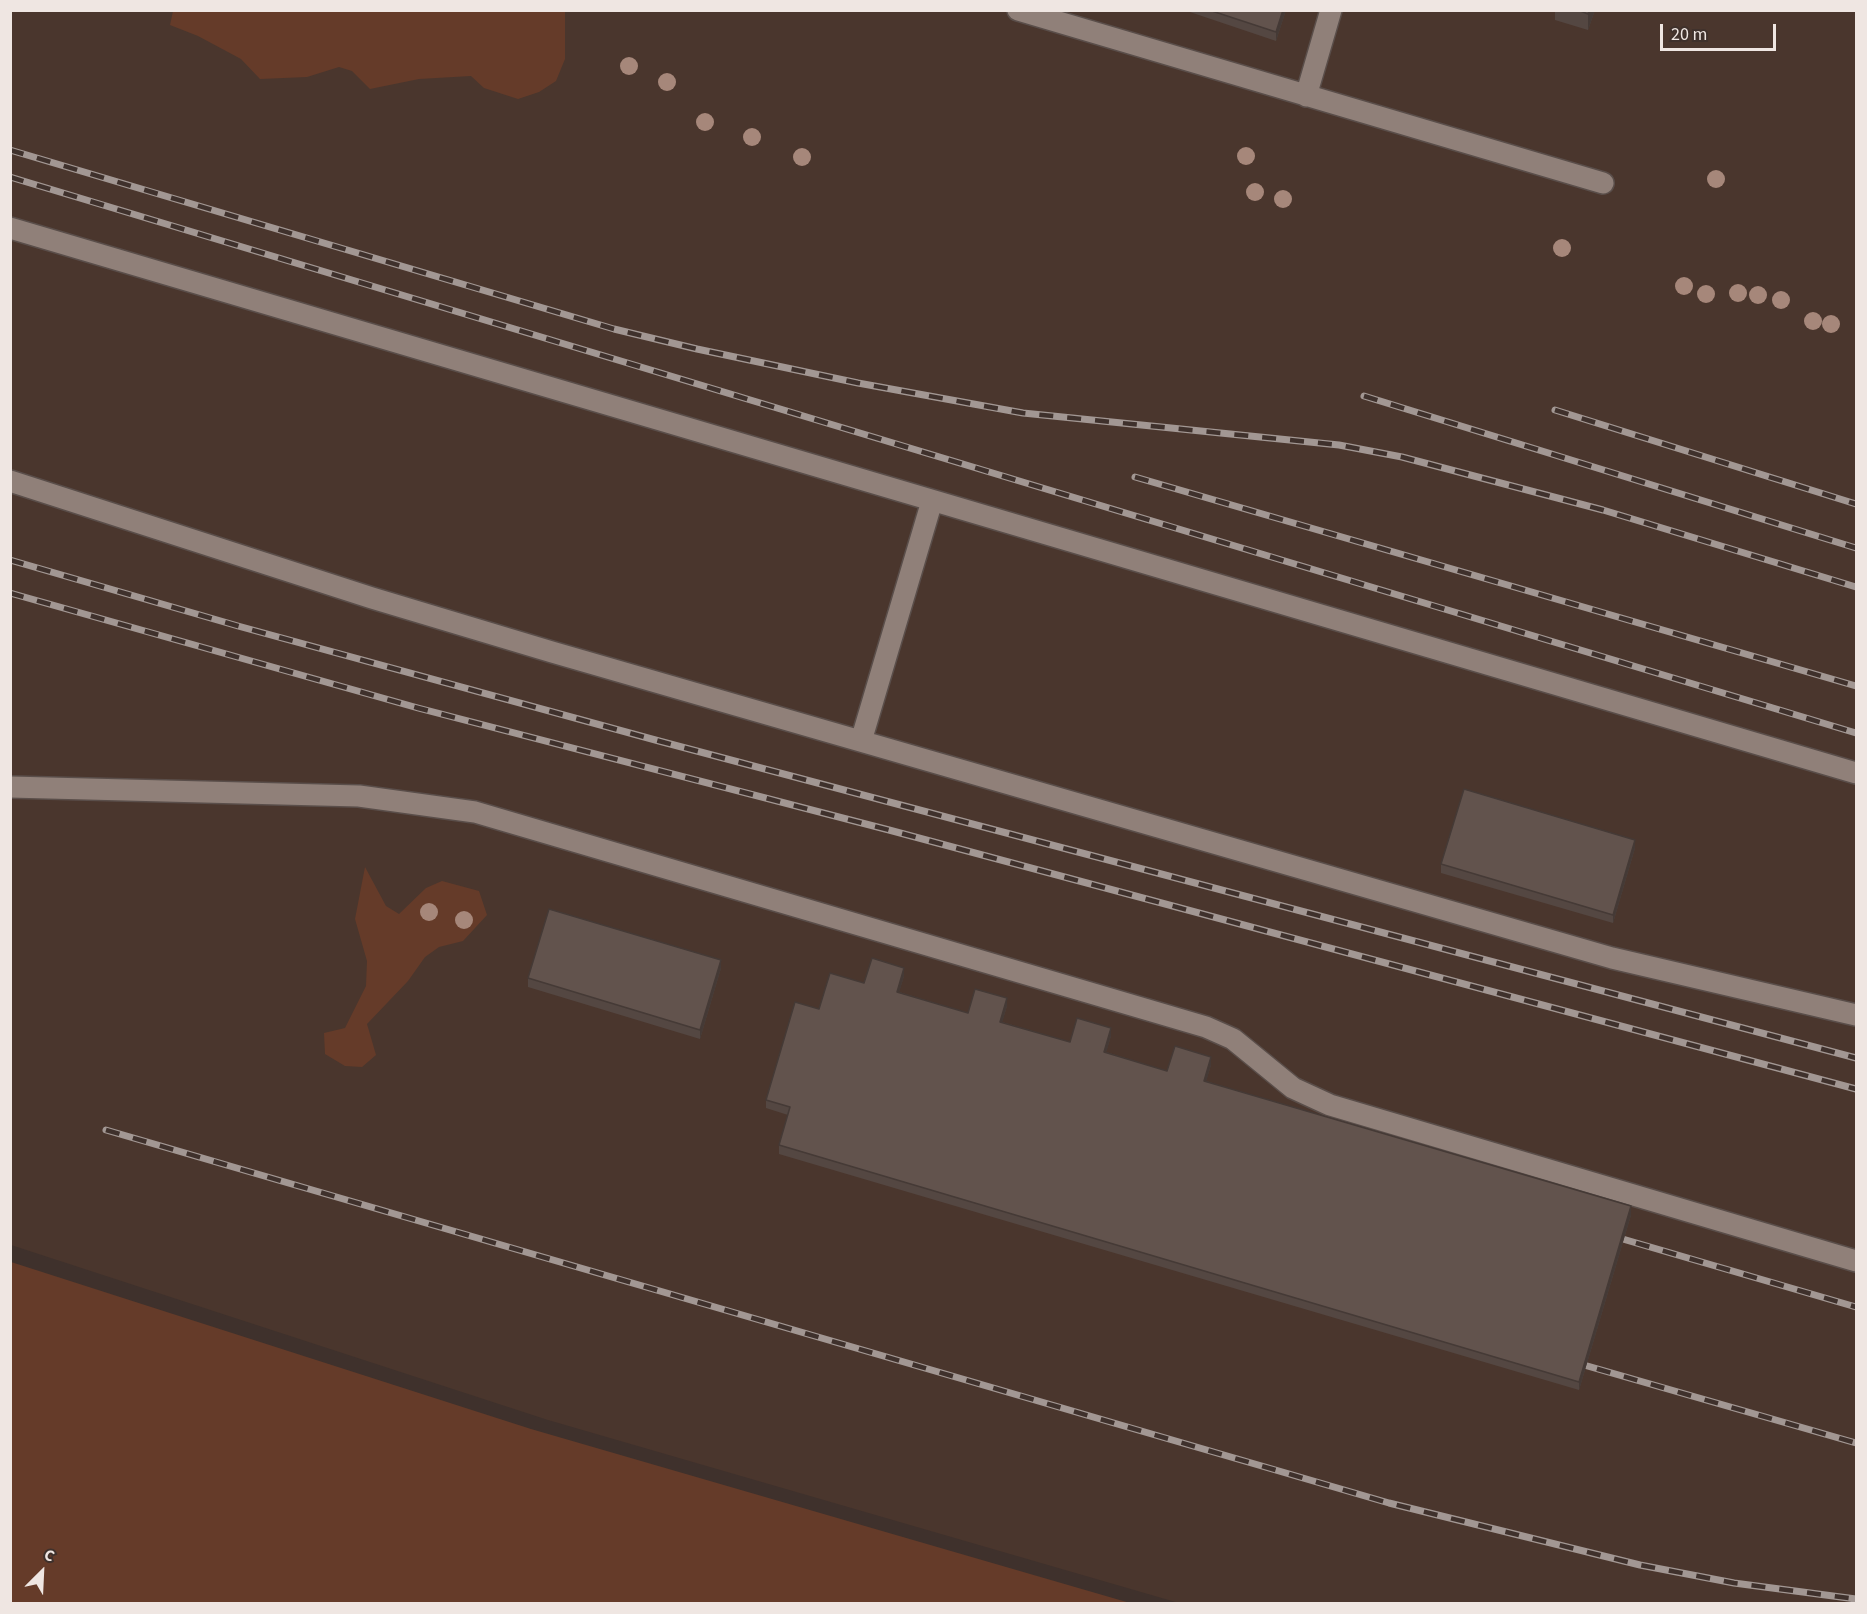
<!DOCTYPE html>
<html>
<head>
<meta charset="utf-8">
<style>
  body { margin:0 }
  #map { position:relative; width:1867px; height:1614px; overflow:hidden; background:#3f312c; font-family:"Source Sans 3",sans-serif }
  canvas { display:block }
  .frame { position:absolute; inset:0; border:12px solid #efe6e2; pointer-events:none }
  .north { position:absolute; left:12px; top:1542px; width:60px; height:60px; -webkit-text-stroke:4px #3f312c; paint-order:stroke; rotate:24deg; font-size:16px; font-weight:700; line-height:24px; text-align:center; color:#efe6e2 }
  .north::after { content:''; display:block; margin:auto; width:21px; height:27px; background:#efe6e2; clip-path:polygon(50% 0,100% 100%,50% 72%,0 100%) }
  .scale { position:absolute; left:1660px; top:24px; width:116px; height:27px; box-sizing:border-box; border:3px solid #efe6e2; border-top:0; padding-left:8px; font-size:18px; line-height:21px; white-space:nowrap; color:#efe6e2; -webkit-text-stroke:4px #3f312c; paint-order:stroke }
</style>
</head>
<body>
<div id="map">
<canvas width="1867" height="1614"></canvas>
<div class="frame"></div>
<div class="north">С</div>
<div class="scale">20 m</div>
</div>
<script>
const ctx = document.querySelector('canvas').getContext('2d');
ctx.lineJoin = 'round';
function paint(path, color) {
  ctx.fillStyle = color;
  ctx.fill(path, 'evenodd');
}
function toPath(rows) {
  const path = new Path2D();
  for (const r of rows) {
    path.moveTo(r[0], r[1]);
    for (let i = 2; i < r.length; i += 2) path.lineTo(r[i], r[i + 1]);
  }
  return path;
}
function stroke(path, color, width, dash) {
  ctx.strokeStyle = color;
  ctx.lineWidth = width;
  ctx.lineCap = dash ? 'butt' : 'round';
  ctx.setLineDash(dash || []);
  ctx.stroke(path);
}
paint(toPath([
  [11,11,1856,11,1856,1603,1179,1603,548,1420,11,1245]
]), '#4a362d');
paint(toPath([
  [173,11,565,11,565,59,556,81,539,92,518,99,484,88,471,76,419,79,370,89,352,71,339,67,307,77,260,79,241,59,198,36,170,25],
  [365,867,386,906,399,914,426,888,442,881,479,891,487,915,463,941,439,947,425,957,408,981,367,1024,376,1055,362,1067,345,1066,325,1054,324,1033,345,1028,366,986,367,961,355,919],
  [11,1262,531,1429,1130,1603,11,1603]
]), '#653b29');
const service = toPath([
  [1018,10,1603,183],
  [1306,96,1331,10],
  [10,228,1856,773],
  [10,481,372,598,552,652,1612,958,1856,1015],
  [861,741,932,501],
  [10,787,359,796,475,812,1206,1027,1233,1039,1293,1088,1330,1105,1856,1261]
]);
stroke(service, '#5a4e4a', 24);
stroke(service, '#908079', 21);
const rail = toPath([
  [10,150,614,329,697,349,858,383,1023,413,1339,445,1402,457,1603,510,1856,587],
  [10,177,1856,733],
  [1364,396,1856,548],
  [1555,410,1856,504],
  [1135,477,1856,686],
  [10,560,238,626,659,741,1856,1058],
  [10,593,418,708,889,830,1856,1089],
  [106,1130,1389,1503,1640,1565,1734,1583,1856,1599],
  [1609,1235,1856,1307],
  [1570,1361,1856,1443]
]);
stroke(rail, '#a29793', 7);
stroke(rail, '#3f312c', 4.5, [14]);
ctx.fillStyle = '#a6877a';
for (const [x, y] of [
  [629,66],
  [667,82],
  [705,122],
  [752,137],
  [1246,156],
  [802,157],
  [1716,179],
  [1255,192],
  [1283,199],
  [1562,248],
  [1684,286],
  [1738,293],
  [1706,294],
  [1758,295],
  [1781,300],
  [1813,321],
  [1831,324],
  [429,912],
  [464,920]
]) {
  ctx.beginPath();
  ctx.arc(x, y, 9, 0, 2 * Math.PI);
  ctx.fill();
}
paint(toPath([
  [1184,10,1286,10,1276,41],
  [1555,10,1595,10,1588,30,1555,20],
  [1635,848,1613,923,1441,873,1441,864],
  [721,968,700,1039,528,987,528,978],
  [904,976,899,992,968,1013,1007,1006,1002,1022,1070,1042,1111,1036,1106,1052,1167,1071,1211,1065,1206,1081,1631,1215,1579,1390,779,1154,779,1145,788,1115,766,1108,766,1100,819,1009,864,983]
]), '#544742');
paint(toPath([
  [1283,10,1286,10,1276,41,1276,32],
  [1589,10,1595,10,1588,30,1588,14],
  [1635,840,1635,848,1613,923,1613,915],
  [721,960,721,968,700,1039,700,1030],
  [904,968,904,976,897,1000,897,992],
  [1007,998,1007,1006,1000,1030,1000,1022],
  [1111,1028,1111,1036,1104,1060,1104,1052],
  [1211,1057,1211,1065,1204,1089,1204,1081],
  [1631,1206,1631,1215,1579,1390,1579,1382]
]), '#453a36');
const building = toPath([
  [1209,10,1283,10,1276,32,1209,10],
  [1578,10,1589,10,1588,14,1578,10],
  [1464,789,1635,840,1613,915,1441,864,1464,789],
  [549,909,721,960,700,1030,528,978,549,909],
  [872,958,904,968,897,992,968,1013,975,989,1007,998,1000,1022,1070,1042,1077,1018,1111,1028,1104,1052,1167,1071,1175,1046,1211,1057,1204,1081,1631,1206,1579,1382,779,1145,790,1107,766,1100,795,1002,819,1009,830,973,864,983,872,958]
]);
paint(building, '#62534d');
stroke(building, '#453a36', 1.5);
</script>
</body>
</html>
